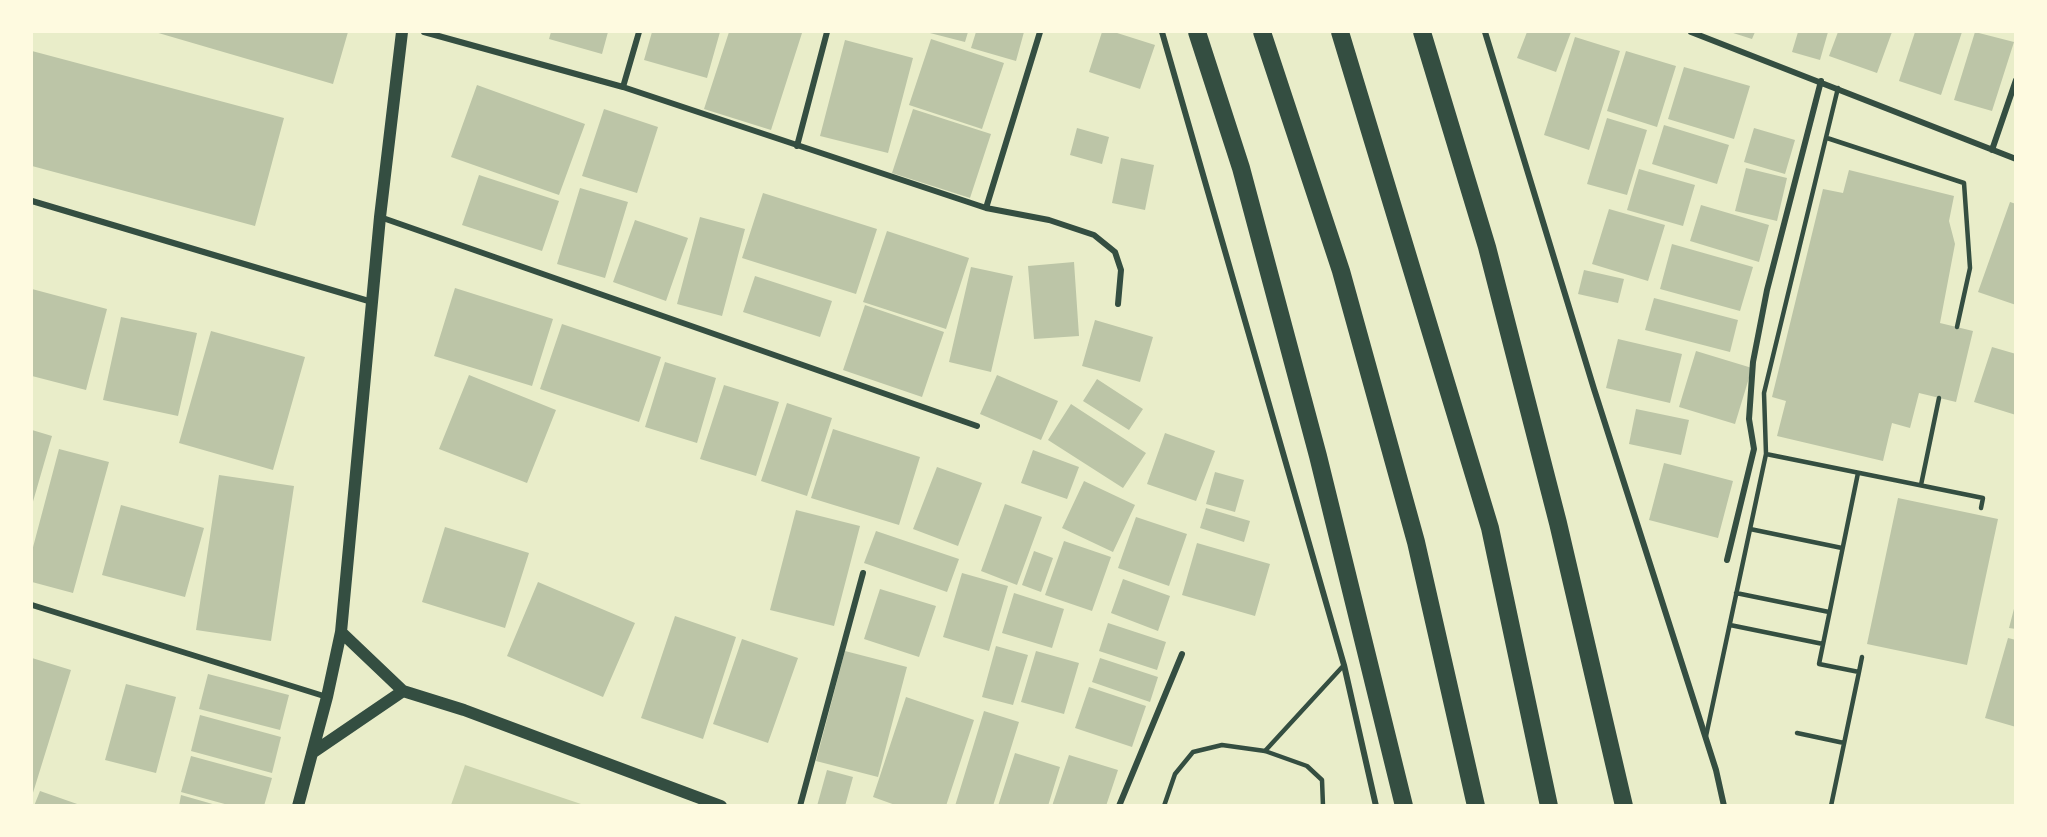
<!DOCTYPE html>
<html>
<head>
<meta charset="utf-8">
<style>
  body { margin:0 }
  #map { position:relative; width:2047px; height:837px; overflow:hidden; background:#e9edc9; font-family:Poppins,sans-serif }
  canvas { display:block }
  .frame { position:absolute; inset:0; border:33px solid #fefae0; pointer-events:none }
</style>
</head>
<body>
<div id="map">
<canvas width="2047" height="837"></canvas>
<div class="frame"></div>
</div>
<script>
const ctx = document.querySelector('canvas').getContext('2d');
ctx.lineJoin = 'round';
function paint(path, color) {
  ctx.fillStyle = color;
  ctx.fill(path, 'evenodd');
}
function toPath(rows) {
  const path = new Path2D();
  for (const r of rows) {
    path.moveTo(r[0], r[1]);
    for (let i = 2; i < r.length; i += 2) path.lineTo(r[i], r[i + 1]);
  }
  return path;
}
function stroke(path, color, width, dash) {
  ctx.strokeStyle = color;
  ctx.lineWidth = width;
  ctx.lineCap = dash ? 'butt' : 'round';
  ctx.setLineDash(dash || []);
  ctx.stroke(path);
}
paint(toPath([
  [465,765,584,805,451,805]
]), '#cad2ad');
paint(toPath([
  [155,32,348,32,333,84],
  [551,32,608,32,602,54,549,39],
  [652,32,720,32,707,78,644,60],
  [729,32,802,33,771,130,704,109],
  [926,32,968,32,965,42],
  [976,32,1024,32,1016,61,971,48],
  [1102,32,1114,32,1155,45,1140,89,1089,72],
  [1527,32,1571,32,1556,72,1517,58],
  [1730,32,1755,32,1752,39],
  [1798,32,1828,32,1820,60,1792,52],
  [1838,32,1892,32,1877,73,1829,56],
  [1915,32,1962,32,1941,95,1899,81],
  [1975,32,2014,42,1992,111,1954,100],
  [1575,37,1620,51,1589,150,1544,135],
  [931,39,1004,63,982,129,909,105],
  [845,40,913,58,888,153,820,136],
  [32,51,284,118,255,226,32,166],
  [1626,51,1676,66,1657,127,1607,111],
  [1684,67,1750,86,1734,139,1668,119],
  [477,85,585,124,559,195,451,157],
  [604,109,658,127,637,193,582,176],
  [913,109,991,134,970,198,892,173],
  [1607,118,1647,130,1627,195,1587,184],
  [1664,125,1729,145,1717,184,1652,164],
  [1077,128,1109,137,1102,164,1070,155],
  [1754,128,1795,140,1785,174,1744,162],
  [1121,158,1154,165,1145,210,1112,203],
  [1746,168,1787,178,1777,221,1735,211],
  [1639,169,1695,185,1683,226,1627,210],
  [1849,170,1954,196,1949,221,1955,244,1940,323,1973,331,1956,402,1919,393,1910,428,1892,423,1883,461,1777,436,1786,401,1772,397,1823,189,1843,193],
  [479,175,559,201,542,251,462,225],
  [580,188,628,202,605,278,557,264],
  [763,193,877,229,856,294,742,258],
  [2010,202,2016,204,2016,305,1978,292],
  [1701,205,1769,225,1759,262,1690,241],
  [1609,209,1665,225,1648,281,1592,264],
  [700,217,745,229,722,316,677,304],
  [635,220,688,238,666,301,613,282],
  [887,231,969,258,946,329,863,302],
  [1672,244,1753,267,1740,311,1660,289],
  [1074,262,1079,336,1034,339,1028,266],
  [971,267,1013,276,991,372,949,362],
  [1584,270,1624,279,1618,303,1578,294],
  [755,276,832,301,820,337,743,312],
  [455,288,553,319,532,386,434,356],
  [32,289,107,309,86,390,32,376],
  [1654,298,1738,320,1730,352,1645,330],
  [865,305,944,332,922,397,843,370],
  [121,317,197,333,178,416,103,400],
  [1095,320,1153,337,1140,382,1082,366],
  [562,324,661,357,639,422,540,389],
  [211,331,305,357,273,470,179,443],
  [1618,339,1682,354,1670,403,1606,388],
  [1992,347,2016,354,2016,415,1974,402],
  [1696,351,1752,368,1735,424,1679,407],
  [665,362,716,378,697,443,645,427],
  [469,375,556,410,527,483,439,449],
  [997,375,1058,401,1041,440,980,414],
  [1097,379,1143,409,1129,430,1083,401],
  [724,385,779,402,756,476,700,459],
  [787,403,832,418,807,496,761,481],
  [1071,404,1146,453,1123,488,1048,440],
  [1636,409,1689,420,1681,455,1629,444],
  [833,429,920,457,899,525,811,498],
  [32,430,52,436,32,505],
  [1165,433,1215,451,1196,501,1147,484],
  [59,449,109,462,73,593,32,582,32,551],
  [1033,450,1079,467,1067,499,1021,483],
  [1664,463,1733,481,1718,538,1649,520],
  [937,467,982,483,958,546,913,529],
  [1215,472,1244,480,1235,512,1206,504],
  [219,475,294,486,271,641,196,630],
  [1084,481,1135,505,1113,552,1062,528],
  [1898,498,1998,519,1967,665,1867,644],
  [1005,504,1042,517,1017,585,981,571],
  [121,505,204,528,185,597,102,575],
  [1206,508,1250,521,1244,542,1200,528],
  [796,510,860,526,834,626,770,610],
  [1136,517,1187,534,1169,586,1118,568],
  [445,527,529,553,505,628,422,602],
  [876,531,959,559,947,592,864,563],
  [1064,541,1111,557,1092,611,1045,595],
  [1197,543,1270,564,1255,616,1182,595],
  [1034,551,1053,558,1041,592,1022,585],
  [962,573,1008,586,989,651,943,637],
  [1123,579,1170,596,1158,631,1111,613],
  [538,582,635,623,603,697,507,656],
  [880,589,936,606,919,657,864,639],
  [1014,593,1064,609,1052,648,1002,633],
  [2016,601,2016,629,2009,628],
  [675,616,736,637,703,739,641,718],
  [1108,623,1166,642,1157,670,1099,651],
  [2008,638,2016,640,2016,727,1985,718],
  [742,639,798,658,768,743,713,724],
  [996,646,1028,655,1013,705,982,697],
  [845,651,907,667,878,777,816,761],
  [1036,651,1079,663,1064,714,1021,702],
  [32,658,71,670,32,796],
  [1100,658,1158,677,1150,702,1092,682],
  [208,674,289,695,280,730,199,709],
  [126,684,176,697,156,773,105,760],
  [1089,687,1146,706,1132,747,1075,728],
  [906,697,974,720,946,806,898,806,873,797],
  [984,711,1019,722,993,806,955,806],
  [200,715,281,737,272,773,191,751],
  [1015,753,1060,767,1048,806,998,806],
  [1069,755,1118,770,1106,806,1052,806],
  [191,756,272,778,264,806,232,806,181,792],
  [827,770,853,777,845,806,817,806],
  [40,791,80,805,80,806,34,806],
  [181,795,216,805,216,806,179,806]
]), '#bcc5a7');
stroke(toPath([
  [1827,138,1964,183,1970,268,1957,327],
  [1766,454,1983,498,1981,508],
  [1921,485,1939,398],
  [1750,529,1842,548],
  [1736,593,1829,612],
  [1730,625,1823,644],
  [1859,672,1862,657],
  [1797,733,1844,743],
  [1706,736,1766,454,1764,393,1838,88],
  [1265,751,1344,665],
  [1164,806,1175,774,1193,752,1222,745,1265,751,1307,766,1322,780,1323,806],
  [1831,806,1859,672,1819,664,1858,473]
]), '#344e41', 4.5);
stroke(toPath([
  [424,32,623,87,986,208,1049,220,1094,235,1115,252,1121,270,1118,304],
  [1162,32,1344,665,1376,806],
  [1485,32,1594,389,1716,770,1724,806],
  [1691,32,2016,159],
  [623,87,639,32],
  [797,146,827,32],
  [1992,150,2016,80],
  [32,201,372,302],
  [986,208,1040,32],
  [380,217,977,426],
  [1727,560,1754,449,1749,419,1753,362,1767,290,1821,81],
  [32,605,327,697],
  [800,806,863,573],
  [1119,806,1182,654]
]), '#344e41', 6);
stroke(toPath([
  [341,632,403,691,464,710,721,806],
  [312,753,403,691],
  [298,806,327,697,341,632,380,217,402,32]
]), '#344e41', 12);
stroke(toPath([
  [1197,32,1241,168,1318,456,1404,806],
  [1262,32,1341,271,1416,542,1476,806],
  [1340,32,1490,528,1549,806],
  [1422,32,1487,247,1558,523,1624,806]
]), '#344e41', 18);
</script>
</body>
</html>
